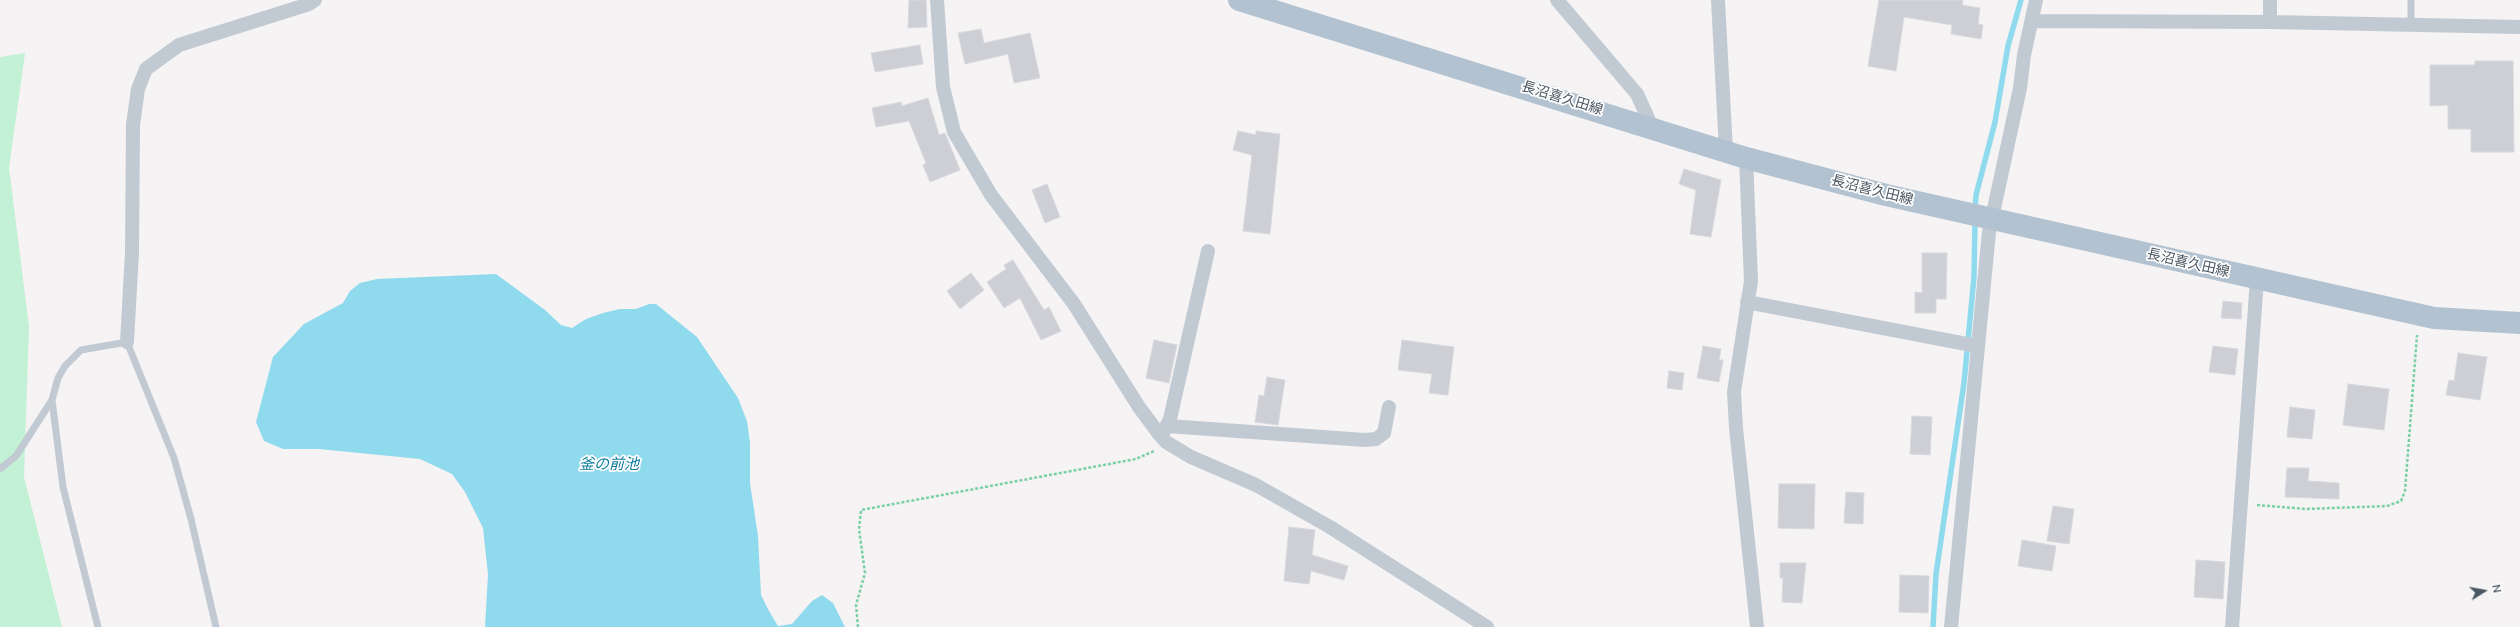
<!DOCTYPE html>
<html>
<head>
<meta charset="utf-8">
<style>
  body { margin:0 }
  #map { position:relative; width:2520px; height:627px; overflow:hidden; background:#f5f3f3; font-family:"Nunito Sans",sans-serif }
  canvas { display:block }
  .north { position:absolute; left:2464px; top:571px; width:40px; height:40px; -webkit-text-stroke:3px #fff; paint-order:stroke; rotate:79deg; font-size:11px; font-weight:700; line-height:16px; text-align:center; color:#4a5661 }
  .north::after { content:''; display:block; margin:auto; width:14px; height:18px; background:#4a5661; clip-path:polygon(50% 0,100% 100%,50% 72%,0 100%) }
</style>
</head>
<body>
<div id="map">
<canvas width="2520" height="627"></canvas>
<div class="north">N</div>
</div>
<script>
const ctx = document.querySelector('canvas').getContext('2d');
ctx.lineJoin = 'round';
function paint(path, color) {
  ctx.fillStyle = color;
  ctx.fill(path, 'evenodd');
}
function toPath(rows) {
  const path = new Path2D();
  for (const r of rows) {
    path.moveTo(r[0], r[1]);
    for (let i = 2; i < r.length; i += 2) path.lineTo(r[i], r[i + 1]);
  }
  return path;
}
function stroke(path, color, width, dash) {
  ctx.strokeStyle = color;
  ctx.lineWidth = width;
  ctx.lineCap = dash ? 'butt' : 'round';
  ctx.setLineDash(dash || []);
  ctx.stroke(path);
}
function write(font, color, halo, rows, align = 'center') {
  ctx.font = font + ' "Nunito Sans","Noto Sans JP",sans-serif';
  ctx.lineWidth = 3.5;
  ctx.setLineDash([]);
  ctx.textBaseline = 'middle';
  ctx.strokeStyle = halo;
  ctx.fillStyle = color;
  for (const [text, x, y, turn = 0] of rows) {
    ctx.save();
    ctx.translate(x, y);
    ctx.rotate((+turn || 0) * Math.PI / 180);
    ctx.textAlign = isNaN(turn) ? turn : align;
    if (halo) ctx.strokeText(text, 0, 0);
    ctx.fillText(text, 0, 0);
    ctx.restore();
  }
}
paint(toPath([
  [25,53,9,168,29,327,24,477,62,627,0,627,0,57]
]), '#c3f1d5');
paint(toPath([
  [496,274,545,310,561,325,572,328,586,319,603,313,620,309,636,309,649,304,656,304,697,337,738,398,747,421,750,443,750,483,758,536,761,595,769,611,778,626,792,624,812,601,822,595,833,603,845,627,485,627,488,574,483,528,465,492,452,474,420,459,319,449,283,449,264,441,256,422,273,357,304,324,343,303,350,291,360,283,377,279]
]), '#90daee');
stroke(toPath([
  [1975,210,1976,195,1995,122,2008,46,2021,0],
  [1933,627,1936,574,1964,383,1974,277,1975,219]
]), '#90daee', 5.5);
const building = toPath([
  [909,0,926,0,927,27,908,28,909,0],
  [1879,0,1963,0,1962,5,1980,8,1978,24,1983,25,1981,39,1951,34,1952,25,1904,17,1896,71,1868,66,1879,0],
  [981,29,984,43,1030,33,1040,78,1014,83,1008,54,965,64,958,33,981,29],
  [920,45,923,64,875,72,871,53,920,45],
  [2475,61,2513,61,2514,152,2471,152,2471,129,2448,129,2448,105,2430,106,2430,65,2475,65,2475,61],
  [928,98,939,135,945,133,960,170,930,182,923,165,926,163,909,121,876,127,872,108,901,102,902,106,928,98],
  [1238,131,1256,135,1256,131,1280,134,1270,234,1243,231,1252,155,1233,150,1238,131],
  [1684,169,1721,180,1711,237,1690,234,1696,190,1679,184,1684,169],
  [1047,184,1060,217,1045,223,1032,190,1047,184],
  [1922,253,1947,253,1946,299,1936,299,1936,313,1915,313,1915,292,1922,293,1922,253],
  [1013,260,1044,310,1049,307,1061,331,1041,340,1020,298,1004,308,987,282,1006,269,1004,265,1013,260],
  [971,273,984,290,960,309,947,291,971,273],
  [2223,301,2242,303,2241,319,2221,318,2223,301],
  [1154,340,1177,345,1169,383,1146,378,1154,340],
  [1402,340,1454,347,1448,395,1429,393,1432,374,1398,370,1402,340],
  [1703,346,1721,349,1719,360,1723,360,1719,382,1697,378,1703,346],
  [2213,346,2238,349,2235,375,2209,372,2213,346],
  [2458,353,2487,357,2480,400,2446,395,2449,380,2454,381,2458,353],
  [1669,371,1684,373,1682,390,1667,388,1669,371],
  [1267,377,1285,380,1278,425,1255,422,1259,395,1264,396,1267,377],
  [2348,384,2389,389,2384,430,2343,425,2348,384],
  [2290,407,2315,410,2312,439,2287,437,2290,407],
  [1912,416,1932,417,1930,455,1910,454,1912,416],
  [2287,468,2309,468,2308,481,2339,483,2339,499,2285,497,2287,468],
  [1779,484,1815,484,1814,529,1778,528,1779,484],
  [1846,492,1864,493,1863,524,1844,523,1846,492],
  [2053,506,2074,509,2069,544,2047,541,2053,506],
  [1289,527,1315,530,1312,555,1348,566,1344,580,1311,571,1309,584,1284,581,1289,527],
  [2022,540,2056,546,2052,571,2018,566,2022,540],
  [2196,560,2225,562,2223,599,2194,597,2196,560],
  [1780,563,1806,563,1802,603,1782,602,1783,578,1780,578,1780,563],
  [1900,575,1929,576,1928,613,1899,612,1900,575]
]);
paint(building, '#cdcfd5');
stroke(building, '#d7d9de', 1);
stroke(toPath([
  [2257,505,2306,509,2387,506,2401,501,2405,491,2417,335],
  [858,627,856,605,865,573,859,529,861,510,1136,459,1154,451]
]), '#7ad0a6', 2.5, [3, 2]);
stroke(toPath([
  [2411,0,2411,25],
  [52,400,63,487,98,627],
  [0,469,16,456,52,400,58,378,65,366,81,350,127,342,174,458,191,519,216,627]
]), '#c1cad2', 7);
stroke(toPath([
  [937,0,943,87,954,132,991,195,1074,304,1139,407,1159,434,1166,442,1191,457,1256,485,1330,527,1487,627],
  [1557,0,1637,94,1652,127],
  [1718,0,1726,151],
  [2270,0,2270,22],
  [2032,21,2270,22,2520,27],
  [1746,158,1751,281,1734,392,1736,428,1757,627],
  [1747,302,1977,346],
  [127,342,132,252,133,125,138,89,146,69,179,45,309,4,315,0],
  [1167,426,1365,440,1376,439,1384,433,1389,407],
  [1163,433,1170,419,1208,251],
  [1951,627,1989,232,2020,88,2024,55,2036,0],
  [2232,627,2257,279]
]), '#c1cad2', 14);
stroke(toPath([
  [1239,0,1746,158,1886,195,2434,318,2520,323]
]), '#b3c2d1', 22);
write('14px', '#4a5661', '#fff', [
  ["長沼喜久田線",1562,99,17],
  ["長沼喜久田線",1872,191,14],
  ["長沼喜久田線",2188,264,13]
]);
write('italic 15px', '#0c7c9b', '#fff', [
  ["釜の前池",609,465]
]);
</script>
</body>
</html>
